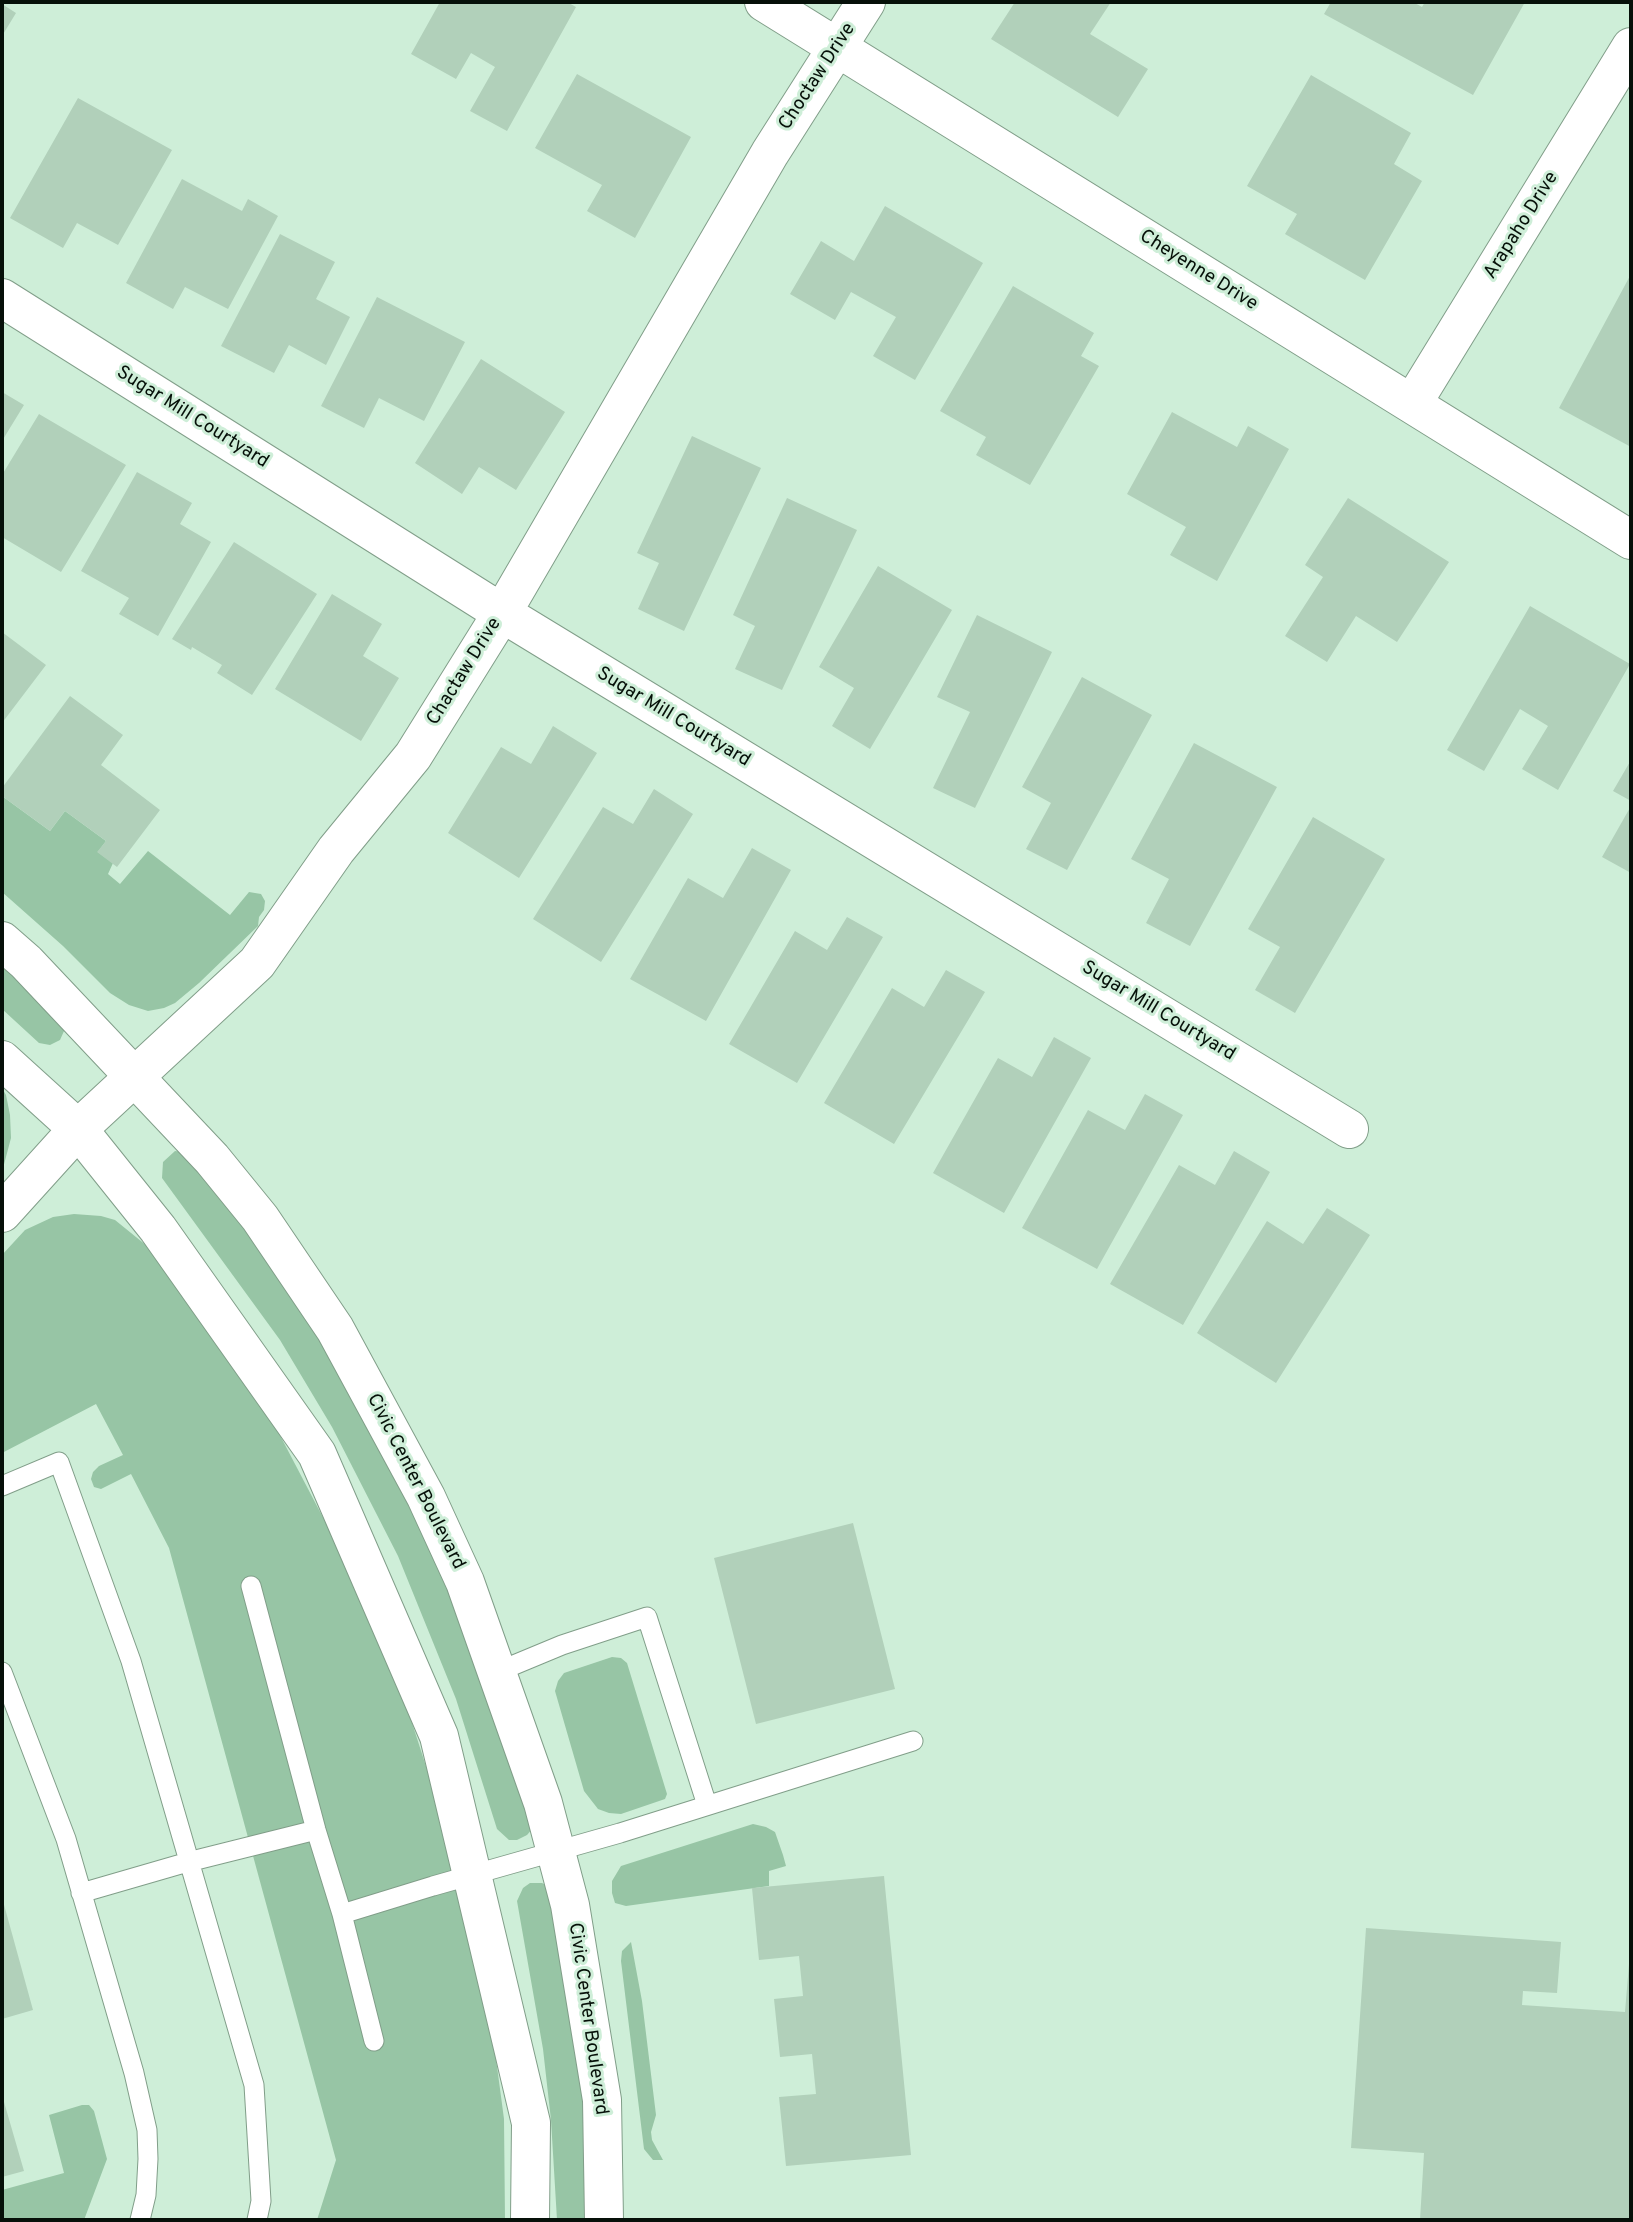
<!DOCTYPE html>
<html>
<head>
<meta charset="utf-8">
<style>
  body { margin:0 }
  #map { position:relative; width:1633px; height:2222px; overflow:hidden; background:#ceeed8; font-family:Overpass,sans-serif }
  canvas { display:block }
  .frame { position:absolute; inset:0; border:4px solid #061009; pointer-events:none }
</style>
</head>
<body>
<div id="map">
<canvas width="1633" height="2222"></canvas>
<div class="frame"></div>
</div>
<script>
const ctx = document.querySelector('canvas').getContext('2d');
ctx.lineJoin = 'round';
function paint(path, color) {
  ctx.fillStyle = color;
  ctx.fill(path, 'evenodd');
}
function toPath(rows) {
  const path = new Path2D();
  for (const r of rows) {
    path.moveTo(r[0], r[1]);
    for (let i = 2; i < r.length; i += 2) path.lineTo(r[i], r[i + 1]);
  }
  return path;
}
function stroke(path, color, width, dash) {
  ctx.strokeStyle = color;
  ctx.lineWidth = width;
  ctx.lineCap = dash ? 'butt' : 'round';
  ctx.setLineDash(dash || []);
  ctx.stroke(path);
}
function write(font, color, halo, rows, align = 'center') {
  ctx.font = font + ' Overpass,sans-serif';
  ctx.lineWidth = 6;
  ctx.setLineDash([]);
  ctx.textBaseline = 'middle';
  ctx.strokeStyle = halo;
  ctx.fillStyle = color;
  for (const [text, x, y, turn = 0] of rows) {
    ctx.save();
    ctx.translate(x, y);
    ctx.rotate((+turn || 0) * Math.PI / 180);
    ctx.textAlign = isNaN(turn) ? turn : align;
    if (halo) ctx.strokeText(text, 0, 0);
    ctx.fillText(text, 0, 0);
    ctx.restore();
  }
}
paint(toPath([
  [2,796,50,831,65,811,106,841,98,852,113,863,108,874,120,884,148,851,230,915,249,892,261,894,265,901,264,910,259,917,258,926,199,983,175,1003,164,1008,148,1011,129,1005,110,993,63,946,2,892],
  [2,958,63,1021,64,1031,60,1040,50,1045,39,1043,2,1009],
  [2,1088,6,1095,10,1115,11,1138,2,1172],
  [175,1151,183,1152,289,1282,416,1501,534,1827,527,1835,517,1840,509,1840,497,1829,456,1699,398,1556,332,1427,280,1340,162,1178,163,1162],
  [74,1214,101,1216,115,1220,152,1250,273,1422,351,1571,405,1701,450,1841,496,2059,504,2119,505,2220,317,2220,336,2160,169,1548,131,1474,101,1489,94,1487,91,1479,93,1472,99,1466,123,1455,96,1404,2,1453,2,1255,25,1230,53,1217],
  [612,1657,621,1658,627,1663,667,1794,665,1799,621,1814,609,1813,598,1809,584,1791,555,1691,558,1681,564,1673],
  [753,1824,766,1827,775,1832,783,1855,786,1866,769,1871,769,1886,626,1906,615,1903,612,1893,612,1881,621,1866],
  [530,1883,542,1883,550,1887,573,1986,596,2220,557,2220,551,2120,543,2049,517,1901,523,1888],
  [631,1942,642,2001,656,2115,651,2132,652,2140,663,2160,653,2160,644,2149,621,1961,622,1951],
  [82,2105,89,2105,94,2111,107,2159,84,2220,2,2220,2,2190,64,2173,49,2115]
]), '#97c5a5');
paint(toPath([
  [440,2,567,2,576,7,507,131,470,111,495,67,471,53,456,79,411,54],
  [1015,2,1111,2,1090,34,1148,69,1118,117,991,39],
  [1331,2,1413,2,1422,7,1425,2,1525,2,1473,95,1324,14],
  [2,4,16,13,2,36],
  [577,74,691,137,635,238,587,211,602,185,535,148],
  [1311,75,1411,133,1394,164,1422,181,1365,280,1285,234,1297,214,1247,186],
  [78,98,172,150,118,245,77,223,63,248,10,218],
  [182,179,242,211,248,199,278,216,228,309,185,287,173,309,126,283],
  [885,206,983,263,915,380,873,356,896,317,851,292,835,320,790,294,821,241,854,261],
  [280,234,335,262,316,299,350,317,326,365,289,345,274,373,221,346],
  [1631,274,1631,447,1559,408],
  [1013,286,1094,333,1081,356,1099,366,1030,485,976,455,986,437,940,411],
  [377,297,465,342,424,421,379,398,364,428,321,406],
  [481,359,565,412,516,490,479,467,462,494,415,463],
  [2,392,24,405,2,441],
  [1172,412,1237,447,1248,426,1289,449,1217,581,1170,555,1186,527,1127,494],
  [39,414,126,465,61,572,2,537,2,475],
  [692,436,761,468,684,631,638,609,659,563,637,553],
  [137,472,192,503,180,524,211,542,158,636,119,614,129,598,81,571],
  [787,498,857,530,782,690,735,669,755,626,733,615],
  [1348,498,1449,562,1397,642,1356,616,1327,662,1285,636,1323,577,1305,565],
  [234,542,317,594,252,695,217,673,222,665,192,647,191,650,172,639],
  [878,566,952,610,870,749,832,726,854,688,819,667],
  [332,594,382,624,363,656,399,678,361,741,275,689],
  [1530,606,1630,664,1558,790,1522,769,1548,726,1520,709,1484,771,1447,750],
  [977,615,1052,652,975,808,933,788,970,712,937,697],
  [2,632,46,665,2,723],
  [1082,677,1152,715,1067,870,1026,849,1051,803,1022,787],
  [70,696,123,735,101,765,160,810,117,867,97,852,106,841,65,811,50,831,2,796,2,788],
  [553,726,597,753,519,878,448,833,501,747,531,764],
  [1194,743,1277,787,1190,946,1146,923,1169,879,1131,859],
  [1631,760,1631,801,1613,791],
  [654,789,693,814,601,962,533,919,603,807,633,824],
  [1631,806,1631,873,1602,857],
  [1313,817,1385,859,1295,1013,1255,990,1280,947,1248,929],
  [752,848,791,870,706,1021,630,979,688,878,723,898],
  [847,917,883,937,797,1083,729,1044,795,931,827,950],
  [946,970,985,992,894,1144,824,1103,892,988,924,1007],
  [1054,1037,1091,1058,1004,1213,933,1173,998,1058,1032,1077],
  [1145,1094,1183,1115,1097,1269,1022,1228,1088,1110,1125,1130],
  [1234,1151,1270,1172,1183,1325,1110,1284,1179,1165,1215,1185],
  [1327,1208,1370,1235,1276,1383,1197,1333,1267,1221,1303,1244],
  [853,1523,895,1689,756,1724,714,1558],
  [884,1876,911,2155,786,2166,779,2097,816,2094,812,2054,780,2057,774,1999,803,1996,799,1956,759,1960,752,1888],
  [3,1901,33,2010,2,2019,2,1902],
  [1366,1928,1561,1942,1557,1993,1523,1991,1522,2005,1625,2012,1629,1964,1631,1964,1631,2220,1420,2220,1424,2153,1351,2148],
  [2,2095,24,2171,2,2177]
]), '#b1d0ba');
const service = toPath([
  [2,1486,59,1462,131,1661,254,2085,261,2201,257,2220],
  [251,1586,316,1830,342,1914],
  [2,1672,66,1839,134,2073,147,2130,148,2159,146,2195,140,2220],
  [497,1672,562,1645,647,1617,707,1805],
  [81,1893,188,1862,316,1830],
  [374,2041,342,1914,433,1886,620,1833,913,1741]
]);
const minor = toPath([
  [764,2,1631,540],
  [2,298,502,613,1349,1129],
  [1412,404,1631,47],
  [2,1213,78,1129,257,963,336,850,413,756,502,613,770,153,866,2]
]);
const tertiary = toPath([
  [2,941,26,962,212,1159,260,1218,335,1329,426,1497,465,1582,543,1803,570,1905,602,2100,604,2220],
  [2,1060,78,1129,158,1229,317,1454,439,1736,531,2123,530,2220]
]);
stroke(service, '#819e89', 21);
stroke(minor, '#819e89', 40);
stroke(tertiary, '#819e89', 40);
stroke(service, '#fff', 19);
stroke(minor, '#fff', 38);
stroke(tertiary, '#fff', 38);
write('19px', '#061009', '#ceeed8', [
  ["Choctaw Drive",818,77,-57],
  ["Arapaho Drive",1522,226,-58],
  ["Cheyenne Drive",1198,271,32],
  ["Sugar Mill Courtyard",192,418,32],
  ["Chactaw Drive",465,672,-58],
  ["Sugar Mill Courtyard",673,718,31],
  ["Sugar Mill Courtyard",1158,1012,31],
  ["Civic Center Boulevard",415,1482,63],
  ["Civic Center Boulevard",587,2019,82]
]);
</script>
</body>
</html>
